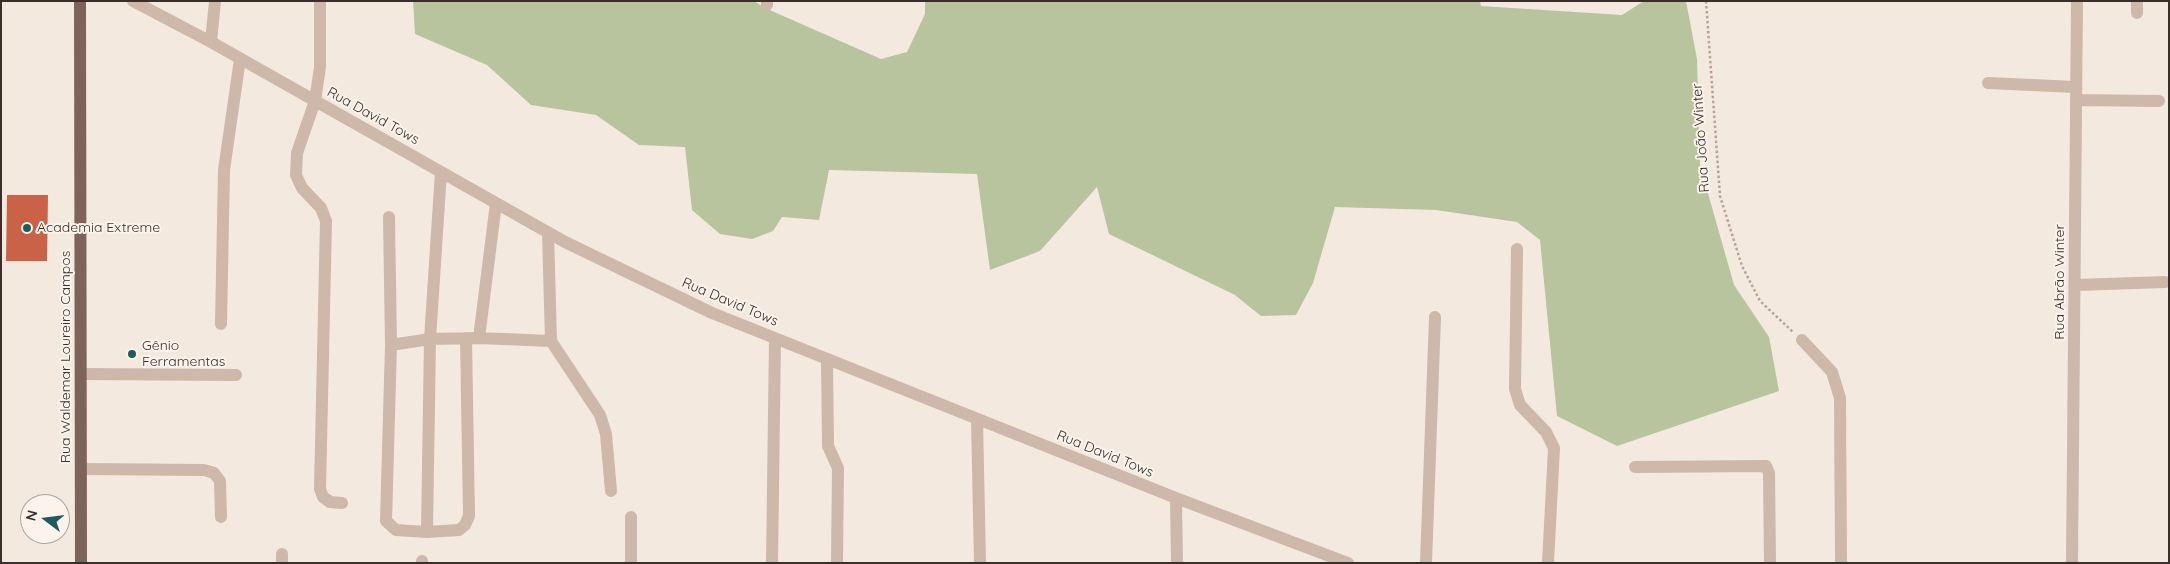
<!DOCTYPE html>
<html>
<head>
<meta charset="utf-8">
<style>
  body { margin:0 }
  #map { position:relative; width:2170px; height:564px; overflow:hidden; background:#f4e9df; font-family:Quicksand,sans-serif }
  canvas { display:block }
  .frame { position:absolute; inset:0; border:2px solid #3a2e2a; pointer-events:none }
  .north { position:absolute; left:20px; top:494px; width:50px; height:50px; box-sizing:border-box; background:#fbf3ec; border:1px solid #aea49e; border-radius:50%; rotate:285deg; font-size:14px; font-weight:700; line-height:20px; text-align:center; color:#3a2e2a }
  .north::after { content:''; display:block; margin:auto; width:18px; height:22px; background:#1d5b5d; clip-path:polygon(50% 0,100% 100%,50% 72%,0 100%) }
</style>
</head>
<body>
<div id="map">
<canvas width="2170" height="564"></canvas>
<div class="frame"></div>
<div class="north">N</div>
</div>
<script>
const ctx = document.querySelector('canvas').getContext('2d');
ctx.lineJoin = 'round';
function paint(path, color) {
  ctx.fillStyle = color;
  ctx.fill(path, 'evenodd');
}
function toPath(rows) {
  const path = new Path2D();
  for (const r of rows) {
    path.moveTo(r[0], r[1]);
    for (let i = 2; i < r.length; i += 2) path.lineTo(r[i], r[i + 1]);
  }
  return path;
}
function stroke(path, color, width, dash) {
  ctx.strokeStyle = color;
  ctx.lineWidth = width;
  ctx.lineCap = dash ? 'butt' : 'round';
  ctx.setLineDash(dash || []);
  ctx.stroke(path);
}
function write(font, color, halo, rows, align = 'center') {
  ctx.font = font + ' Quicksand,sans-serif';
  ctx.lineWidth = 4;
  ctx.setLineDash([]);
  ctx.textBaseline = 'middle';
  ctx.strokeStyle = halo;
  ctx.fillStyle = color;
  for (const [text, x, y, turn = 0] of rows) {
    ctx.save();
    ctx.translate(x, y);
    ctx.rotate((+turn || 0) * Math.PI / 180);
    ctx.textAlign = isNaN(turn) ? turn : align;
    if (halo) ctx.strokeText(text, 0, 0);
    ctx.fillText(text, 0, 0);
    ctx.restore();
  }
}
paint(toPath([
  [413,1,754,1,765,8,881,59,907,52,925,14,925,1,1480,1,1481,6,1622,15,1644,1,1686,1,1697,59,1700,165,1734,285,1769,337,1779,391,1617,446,1557,416,1540,240,1517,222,1436,210,1335,207,1313,283,1296,315,1261,316,1235,295,1109,234,1097,187,1040,251,990,270,977,174,829,170,819,220,782,217,773,231,752,239,720,234,692,210,685,147,639,145,596,115,531,105,487,65,415,34]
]), '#b8c49e');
paint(toPath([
  [7,195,48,195,47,261,6,261]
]), '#c96247');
stroke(toPath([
  [1706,1,1720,196,1742,266,1760,301,1793,332]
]), '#b8a294', 2.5, [2.5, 2.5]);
stroke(toPath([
  [133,1,211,42,565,242,712,313,1176,498,1348,563],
  [320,1,320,67,315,101,297,153,296,175,302,188,321,208,326,221,320,489,323,497,330,502,342,503],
  [767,5,767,1],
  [2137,13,2137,1],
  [211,42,215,1],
  [1988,83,2076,87],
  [2076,100,2159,101],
  [389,217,391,345,386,521,396,530,427,532,430,339,441,172],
  [548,232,551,341,600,415,606,434,611,491],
  [1517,249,1515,389,1520,405,1546,432,1554,448,1548,563],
  [2075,285,2165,282],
  [221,324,224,170,240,59],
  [479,338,496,203],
  [1802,340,1832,372,1840,398,1841,563],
  [391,345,430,339,479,338,551,341],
  [827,359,828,446,838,468,837,563],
  [81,374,236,375],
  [977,419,980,563],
  [1635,467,1766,466,1769,473,1770,563],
  [81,469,204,470,214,473,220,481,221,517],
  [1176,498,1177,563],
  [427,532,459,530,465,525,469,516,466,338],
  [282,554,282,563],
  [422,561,422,563],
  [631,563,631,517],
  [772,563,775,338],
  [1426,563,1435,317],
  [2072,563,2077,1]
]), '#cdb8aa', 12);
stroke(toPath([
  [80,1,81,563]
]), '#7c645a', 12);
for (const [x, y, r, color] of [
  [27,228,5,"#1d5b5d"],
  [132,354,5,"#1d5b5d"]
]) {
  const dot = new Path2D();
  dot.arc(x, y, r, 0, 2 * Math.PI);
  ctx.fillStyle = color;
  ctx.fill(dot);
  stroke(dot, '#fbf3ec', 2);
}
write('14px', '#3a2e2a', '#fbf3ec', [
  ["Rua David Tows",373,116,29],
  ["Rua João Winter",1701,138,-94],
  ["Rua Abrão Winter",2060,282,-90],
  ["Rua David Tows",730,302,23],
  ["Rua Waldemar Loureiro Campos",66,357,-90],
  ["Rua David Tows",1105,454,22]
]);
write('14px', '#3a2e2a', '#fbf3ec', [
  ["Academia Extreme",37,228],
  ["Gênio",142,346],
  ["Ferramentas",142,362]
], 'left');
</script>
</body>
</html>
